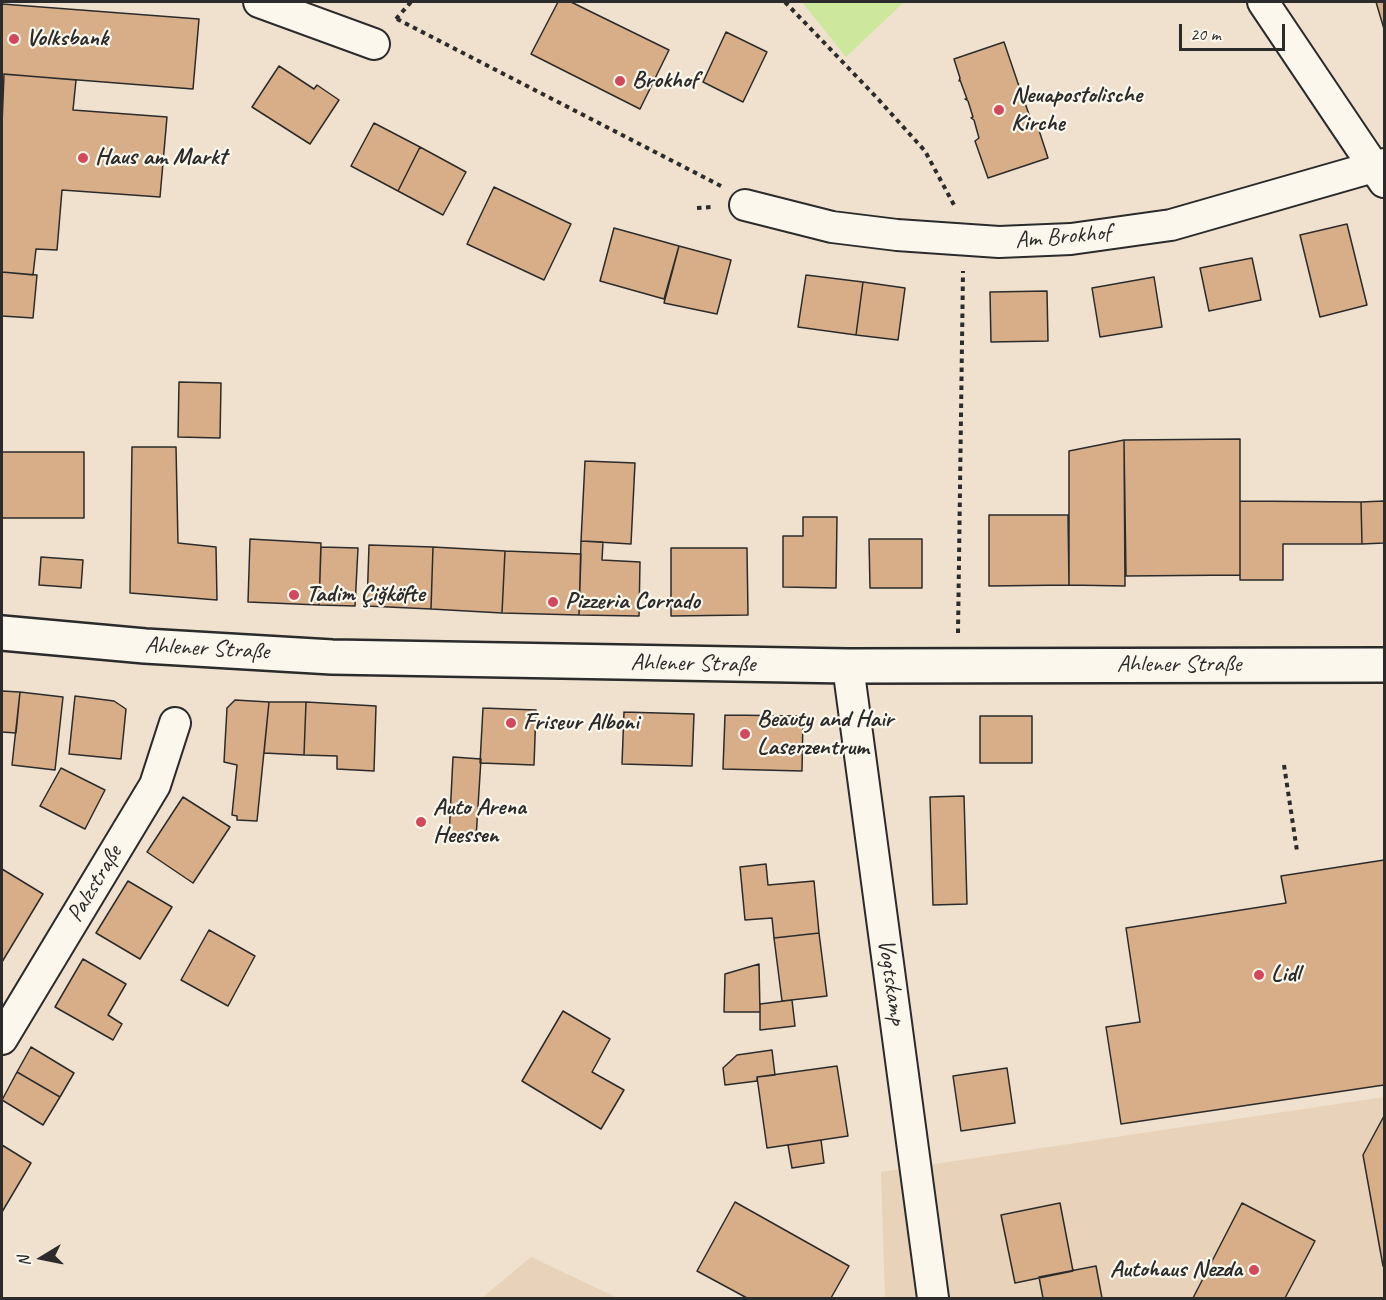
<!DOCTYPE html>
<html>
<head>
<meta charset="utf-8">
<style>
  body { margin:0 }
  #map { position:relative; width:1386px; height:1300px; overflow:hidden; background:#f0e1ce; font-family:Caveat,sans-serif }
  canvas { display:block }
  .frame { position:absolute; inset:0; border:3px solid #2b2b2b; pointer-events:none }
  .north { position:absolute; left:12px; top:1228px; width:60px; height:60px; -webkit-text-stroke:4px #fbf7ec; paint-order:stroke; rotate:260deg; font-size:16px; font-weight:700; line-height:24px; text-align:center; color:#2b2b2b }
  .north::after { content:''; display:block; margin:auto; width:21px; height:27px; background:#2b2b2b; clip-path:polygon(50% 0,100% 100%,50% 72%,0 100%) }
  .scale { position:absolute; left:1179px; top:24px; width:106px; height:27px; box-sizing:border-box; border:3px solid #2b2b2b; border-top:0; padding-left:8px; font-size:18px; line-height:21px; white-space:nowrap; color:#2b2b2b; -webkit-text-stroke:4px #fbf7ec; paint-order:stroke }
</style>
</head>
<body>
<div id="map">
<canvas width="1386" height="1300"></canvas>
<div class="frame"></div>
<div class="north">N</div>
<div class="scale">20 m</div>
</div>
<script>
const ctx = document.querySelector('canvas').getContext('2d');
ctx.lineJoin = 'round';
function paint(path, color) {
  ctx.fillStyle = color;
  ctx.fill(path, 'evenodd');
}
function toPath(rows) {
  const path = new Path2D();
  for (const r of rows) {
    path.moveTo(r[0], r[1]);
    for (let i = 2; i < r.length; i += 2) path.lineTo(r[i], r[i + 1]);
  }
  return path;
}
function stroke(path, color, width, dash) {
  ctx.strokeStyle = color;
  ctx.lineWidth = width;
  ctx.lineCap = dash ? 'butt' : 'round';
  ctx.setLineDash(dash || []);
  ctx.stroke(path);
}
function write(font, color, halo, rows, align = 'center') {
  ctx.font = font + ' Caveat,sans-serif';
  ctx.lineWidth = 4.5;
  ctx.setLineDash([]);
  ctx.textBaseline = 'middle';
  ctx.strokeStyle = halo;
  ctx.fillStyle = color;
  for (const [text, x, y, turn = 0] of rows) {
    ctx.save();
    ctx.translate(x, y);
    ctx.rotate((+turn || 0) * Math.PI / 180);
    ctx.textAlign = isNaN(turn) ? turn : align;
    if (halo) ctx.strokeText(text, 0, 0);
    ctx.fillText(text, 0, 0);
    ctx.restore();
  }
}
paint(toPath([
  [1384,1097,1384,1298,885,1298,881,1172],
  [531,1257,618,1298,482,1298]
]), '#e8d2b9');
paint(toPath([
  [802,2,904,2,846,57]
]), '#cde79d');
const building = toPath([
  [558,2,571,2,669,50,640,109,531,54,558,2],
  [1376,2,1384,2,1384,29,1376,2],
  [2,4,199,19,193,89,2,74,2,4],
  [726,32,767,52,743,102,703,82,726,32],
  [1004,42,1024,101,1026,100,1025,103,1031,120,1036,121,1048,158,988,178,975,141,979,138,974,120,971,118,973,117,968,101,965,99,967,99,960,80,959,81,960,78,954,59,1004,42],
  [279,66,314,89,317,85,339,100,310,144,252,107,279,66],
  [4,74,76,80,73,110,167,117,160,197,62,190,57,250,36,249,33,275,2,272,2,125,4,74],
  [374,123,420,147,398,191,351,166,374,123],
  [420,147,466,172,443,215,398,191,420,147],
  [494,187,571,224,544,280,467,244,494,187],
  [1347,224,1367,305,1320,317,1300,235,1347,224],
  [614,228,679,246,664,299,600,281,614,228],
  [679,246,731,260,717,314,664,303,679,246],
  [1252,258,1261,300,1209,311,1200,268,1252,258],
  [2,272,37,275,33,318,2,316,2,272],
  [806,275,863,282,856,335,798,327,806,275],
  [1154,277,1162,327,1100,337,1092,288,1154,277],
  [863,282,905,288,898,340,856,335,863,282],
  [1047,291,1048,341,991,342,990,292,1047,291],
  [179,382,221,383,220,438,178,437,179,382],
  [1240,439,1240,575,1126,576,1124,440,1240,439],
  [1124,440,1125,586,1069,585,1069,451,1124,440],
  [132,447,176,447,178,543,216,547,217,600,130,593,132,447],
  [2,452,84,452,84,518,2,518,2,452],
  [585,461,635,463,631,544,581,541,585,461],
  [1240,501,1361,502,1362,544,1283,544,1283,580,1240,580,1240,501],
  [1384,501,1384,543,1362,544,1361,502,1384,501],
  [989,515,1068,515,1069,585,989,586,989,515],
  [803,517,837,517,836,588,783,587,783,536,803,536,803,517],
  [250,539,321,543,319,605,248,602,250,539],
  [869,539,922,539,922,588,870,588,869,539],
  [581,541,603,542,602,560,640,562,639,616,579,615,581,541],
  [369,545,433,547,431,609,367,606,369,545],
  [321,547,358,548,355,606,319,605,321,547],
  [433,547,505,551,502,613,431,609,433,547],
  [671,548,747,548,748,615,671,616,671,548],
  [505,551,581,554,579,615,502,613,505,551],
  [41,557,83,560,81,588,39,585,41,557],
  [2,691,20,692,16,733,2,732,2,691],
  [20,692,63,697,55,770,12,765,20,692],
  [75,696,114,701,126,709,121,759,69,754,75,696],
  [235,700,269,702,257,821,237,820,237,816,232,815,237,765,224,762,227,708,235,700],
  [269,702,306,702,304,755,264,753,269,702],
  [306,702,376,706,374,771,337,769,337,756,304,755,306,702],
  [483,708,536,710,534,765,480,763,483,708],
  [624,712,694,714,692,766,622,764,624,712],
  [725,715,803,716,802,771,723,769,725,715],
  [980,716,1032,716,1032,763,980,763,980,716],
  [453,757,481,759,476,838,449,837,453,757],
  [61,768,105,790,85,829,40,806,61,768],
  [964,796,967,904,933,905,930,797,964,796],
  [183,797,230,827,193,883,147,852,183,797],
  [1384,860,1384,1085,1121,1124,1106,1027,1140,1022,1126,928,1286,903,1281,876,1384,860],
  [766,864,768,885,814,881,819,933,774,938,772,918,745,920,740,867,766,864],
  [2,869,43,894,2,962,2,869],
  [128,881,172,907,140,959,96,933,128,881],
  [209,930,255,956,228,1006,181,980,209,930],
  [819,933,827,996,782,1001,774,938,819,933],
  [83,959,126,984,108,1015,122,1024,113,1040,55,1007,83,959],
  [759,964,760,1012,724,1012,725,974,759,964],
  [792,1000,795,1026,760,1030,760,1004,792,1000],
  [563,1011,610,1039,592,1072,624,1090,601,1129,522,1081,563,1011],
  [31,1047,74,1073,60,1097,17,1072,31,1047],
  [772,1050,775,1075,757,1077,757,1081,725,1085,723,1068,737,1055,772,1050],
  [837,1066,848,1136,767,1148,757,1077,837,1066],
  [1007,1068,1015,1123,961,1131,953,1076,1007,1068],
  [17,1072,60,1097,43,1125,2,1100,17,1072],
  [1384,1116,1384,1266,1383,1266,1363,1155,1384,1116],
  [821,1140,824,1163,792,1168,788,1145,821,1140],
  [2,1145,31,1163,2,1212,2,1145],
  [735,1202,849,1266,831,1298,747,1298,697,1271,735,1202],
  [1060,1203,1073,1271,1015,1283,1001,1215,1060,1203],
  [1242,1203,1315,1241,1285,1298,1193,1298,1242,1203],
  [1096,1266,1102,1298,1043,1298,1039,1277,1096,1266]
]);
paint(building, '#d7ae88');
stroke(building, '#2b2b2b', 1.5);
const minor = toPath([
  [259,2,374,44],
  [1263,2,1384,182],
  [745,205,832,227,897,235,999,242,1071,239,1171,225,1384,164],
  [848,666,933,1298],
  [2,1039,155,785,175,723]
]);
const secondary = toPath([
  [2,633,145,646,332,657,848,666,1384,665]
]);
stroke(minor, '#2b2b2b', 34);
stroke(secondary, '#2b2b2b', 38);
stroke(toPath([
  [785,2,878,99,925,151,954,205],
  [396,19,411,2],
  [397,19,721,186],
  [697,208,712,207],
  [958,633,963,271],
  [1284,765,1297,851]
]), '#2b2b2b', 4, [4.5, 4.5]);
stroke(minor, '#fbf7ec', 30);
stroke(secondary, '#fbf7ec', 33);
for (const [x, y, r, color] of [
  [14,39,6,"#d1495b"],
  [620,81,6,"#d1495b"],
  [999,110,6,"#d1495b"],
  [83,158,6,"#d1495b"],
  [294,595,6,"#d1495b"],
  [553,602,6,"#d1495b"],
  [511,723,6,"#d1495b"],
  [745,734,6,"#d1495b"],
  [421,822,6,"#d1495b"],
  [1259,975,6,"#d1495b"],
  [1254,1270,6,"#d1495b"]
]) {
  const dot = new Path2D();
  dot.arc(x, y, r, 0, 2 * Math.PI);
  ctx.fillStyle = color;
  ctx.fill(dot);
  stroke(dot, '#fbf7ec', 2);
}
write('bold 24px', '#2b2b2b', '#fbf7ec', [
  ["Volksbank",26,39],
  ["Brokhof",632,81],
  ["Neuapostolische",1011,96],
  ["Kirche",1011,124],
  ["Haus am Markt",95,158],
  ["Tadim Çiğköfte",306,595],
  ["Pizzeria Corrado",565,602],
  ["Beauty and Hair",757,720],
  ["Laserzentrum",757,748],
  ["Friseur Alboni",523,723],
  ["Auto Arena",433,808],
  ["Heessen",433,836],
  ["Lidl",1271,975],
  ["Autohaus Nezda",1242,1270,"right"]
], 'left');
write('24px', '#2b2b2b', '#fbf7ec', [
  ["Am Brokhof",1063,237,-5],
  ["Ahlener Straße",207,649,3],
  ["Ahlener Straße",693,664,1],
  ["Ahlener Straße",1179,665],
  ["Palzstraße",95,884,-59],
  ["Vogtskamp",891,982,82]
]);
</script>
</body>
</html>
